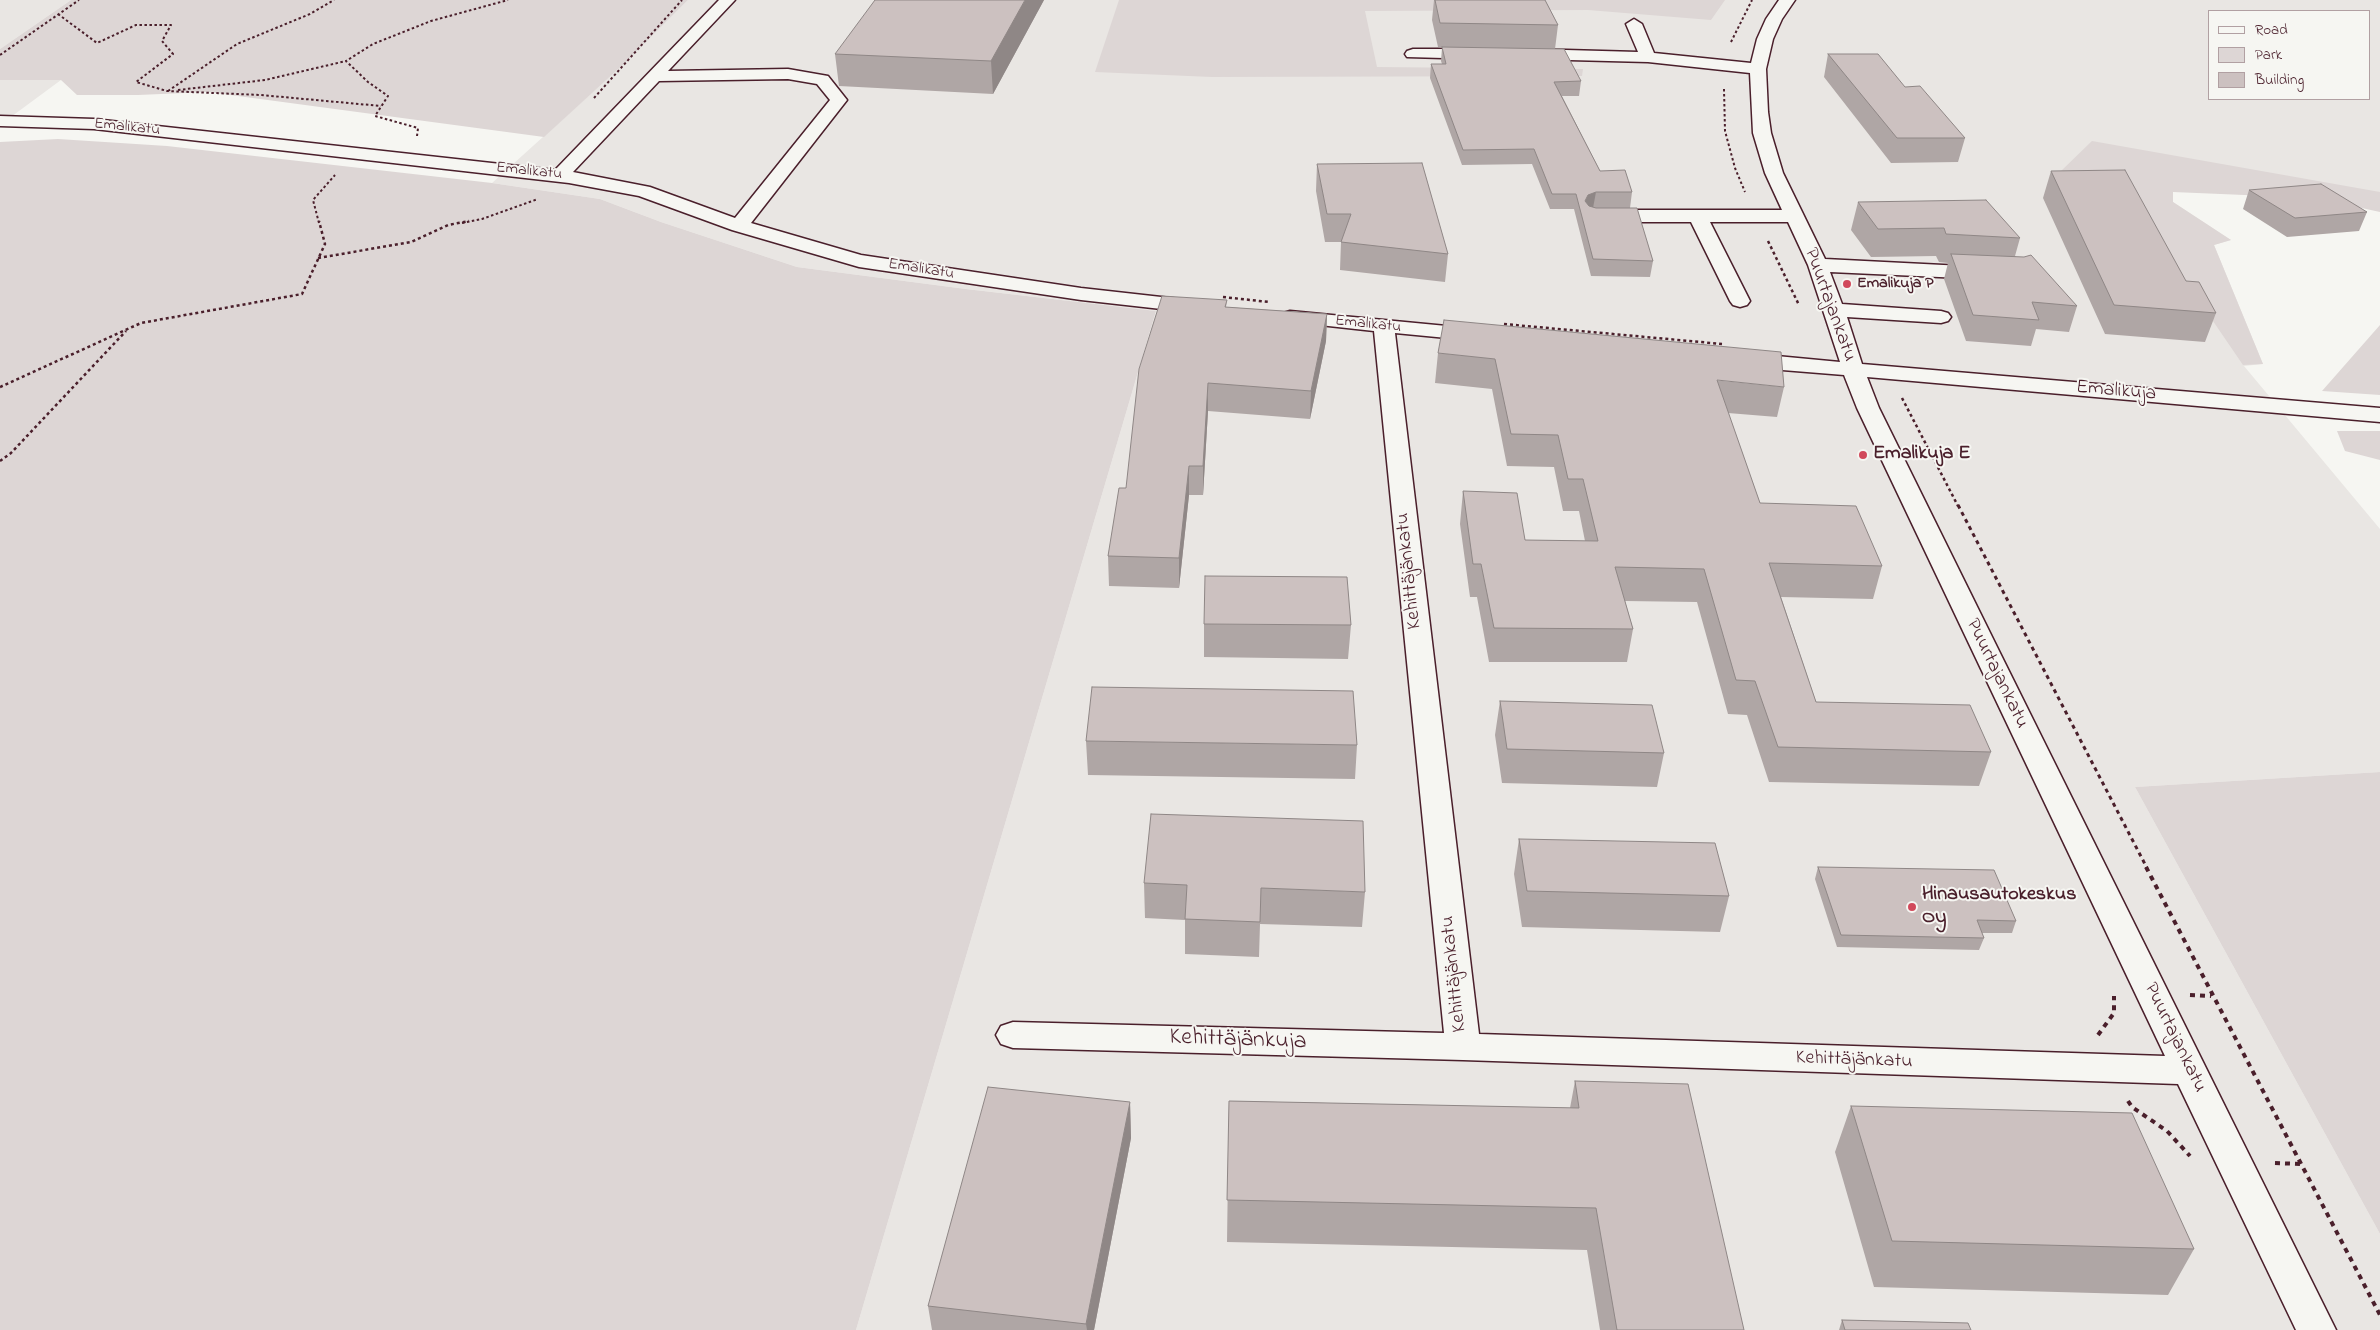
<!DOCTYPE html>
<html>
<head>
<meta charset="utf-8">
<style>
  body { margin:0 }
  #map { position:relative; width:2380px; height:1330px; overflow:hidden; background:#f6f6f2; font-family:"Indie Flower",sans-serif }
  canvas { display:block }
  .legend { position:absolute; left:2208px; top:10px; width:162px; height:90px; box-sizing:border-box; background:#f6f6f2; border:1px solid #b1a0a2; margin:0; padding:6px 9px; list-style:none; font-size:15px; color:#4a1f2b }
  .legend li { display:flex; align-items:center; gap:10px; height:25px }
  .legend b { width:25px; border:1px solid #b1a0a2 }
</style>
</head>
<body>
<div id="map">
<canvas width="2380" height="1330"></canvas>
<ul class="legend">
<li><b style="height:6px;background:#f6f6f2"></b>Road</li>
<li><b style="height:14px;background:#ddd6d5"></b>Park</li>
<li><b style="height:14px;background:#ccc1c0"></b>Building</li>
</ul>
</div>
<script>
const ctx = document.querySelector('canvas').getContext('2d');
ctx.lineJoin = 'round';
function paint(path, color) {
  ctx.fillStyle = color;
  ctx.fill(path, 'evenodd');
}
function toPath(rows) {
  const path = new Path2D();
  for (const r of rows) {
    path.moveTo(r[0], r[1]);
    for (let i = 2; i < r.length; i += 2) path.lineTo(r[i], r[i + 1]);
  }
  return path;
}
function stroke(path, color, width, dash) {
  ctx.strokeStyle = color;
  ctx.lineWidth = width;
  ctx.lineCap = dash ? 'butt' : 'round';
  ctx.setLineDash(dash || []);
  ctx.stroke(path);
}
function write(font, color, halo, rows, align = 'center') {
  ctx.font = font + ' "Indie Flower",sans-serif';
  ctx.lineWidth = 4;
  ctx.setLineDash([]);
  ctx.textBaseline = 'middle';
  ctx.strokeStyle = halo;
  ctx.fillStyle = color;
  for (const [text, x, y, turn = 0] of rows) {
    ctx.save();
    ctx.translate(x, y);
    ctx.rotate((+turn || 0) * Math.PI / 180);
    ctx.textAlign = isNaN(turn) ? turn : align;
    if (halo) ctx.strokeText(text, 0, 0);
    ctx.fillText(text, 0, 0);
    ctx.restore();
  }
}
paint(toPath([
  [0,0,71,0,0,49],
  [688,0,2380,0,2380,201,2173,191,2173,202,2231,240,2214,245,2263,364,2244,366,2380,529,2380,772,2135,787,2380,1234,2380,1330,856,1330,1156,311,966,289,797,267,661,222,600,199,492,183,626,62],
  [2209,11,2369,11,2369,99,2209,99],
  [0,80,61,80,0,125]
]), '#e9e6e3');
paint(toPath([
  [71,0,688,0,626,62,544,137,208,92,138,95,77,95,61,80,0,80,0,49],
  [1119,0,1725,0,1711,20,1588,10,1365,11,1377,67,1583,69,1582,76,1212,77,1095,72],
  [58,139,167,146,492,183,600,199,661,222,797,267,966,289,1156,311,856,1330,0,1330,0,142],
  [2092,141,2380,192,2380,212,2316,198,2173,192,2173,202,2231,240,2214,245,2263,364,2243,365,2114,176,2060,172],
  [2380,325,2380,395,2322,391],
  [2337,431,2380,431,2380,460,2345,451],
  [2380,772,2380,1234,2135,787]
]), '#ddd6d5');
const minor = toPath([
  [719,0,735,0,668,71,788,69,828,76,847,100,751,223,861,255,1081,288,1197,301,1204,303,1207,307,1204,311,1197,313,1081,300,859,267,732,230,639,196,569,183,94,129,0,126,0,116,94,119,555,170,719,0],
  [788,79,817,84,830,100,735,218,650,187,573,172,659,81,788,79],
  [1779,0,1795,0,1782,19,1773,39,1766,69,1768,112,1771,133,1783,173,1825,259,1983,267,1990,269,1993,273,1990,277,1983,279,1830,272,1842,304,1941,311,1948,313,1951,317,1948,321,1941,323,1847,317,1862,364,2380,408,2380,422,1867,377,1879,408,1999,651,2336,1330,2296,1330,2178,1084,1463,1060,1013,1048,1001,1044,996,1035,1001,1026,1013,1022,1444,1033,1374,331,1283,321,1280,317,1283,313,1290,311,1478,329,1486,330,1489,335,1486,340,1478,341,1395,333,1479,1034,2165,1056,1857,408,1844,375,1745,367,1737,365,1734,360,1737,355,1745,353,1840,362,1808,265,1788,222,1710,222,1750,301,1747,305,1740,307,1733,305,1730,301,1691,222,1602,222,1595,220,1592,216,1595,212,1602,210,1782,210,1765,173,1753,133,1750,73,1648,62,1530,59,1524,57,1522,54,1524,51,1530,49,1638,52,1626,24,1634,19,1642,24,1654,53,1751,63,1757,39,1766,19,1779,0],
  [1413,49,1480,49,1486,51,1488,54,1486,57,1480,59,1407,57,1405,54,1407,51,1413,49]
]);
stroke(minor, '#4a1f2b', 3);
stroke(toPath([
  [58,14,97,43,136,25,171,25,162,41,173,54,136,82,167,91,261,95,381,106],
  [1731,42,1752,0],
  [0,55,79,0],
  [1724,89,1725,131,1735,168,1745,192],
  [178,90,265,80,346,61],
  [168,91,237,44,310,14,334,0],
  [594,98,682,0],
  [417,136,418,128,375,116,388,96,368,82,346,61,373,44,431,21,508,0],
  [319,223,313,200,335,175],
  [462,223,482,219,538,199]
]), '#4a1f2b', 2, [2.5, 2.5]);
stroke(toPath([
  [1768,241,1799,305],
  [318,258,411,242,448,225,469,221],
  [1223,297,1269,302],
  [1504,324,1722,344],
  [0,387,141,323,302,294,325,244,319,221],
  [1902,398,1958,506],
  [0,461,11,453,126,331]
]), '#4a1f2b', 2.5, [3, 3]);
stroke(toPath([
  [1958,505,2147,868]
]), '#4a1f2b', 3, [4, 4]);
stroke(toPath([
  [2146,867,2380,1315],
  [2190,995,2211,996],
  [2098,1035,2114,1013,2114,996],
  [2128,1101,2132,1107,2167,1131,2190,1156],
  [2275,1163,2301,1164]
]), '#4a1f2b', 4, [5, 5]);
paint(minor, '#f6f6f2');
paint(toPath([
  [1044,0,993,94,839,86,835,54],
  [1434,0,1545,0,1558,25,1555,49,1581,81,1579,96,1562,96,1600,171,1632,192,1630,208,1653,261,1650,277,1591,276,1574,209,1550,209,1532,164,1462,165,1430,78,1431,64,1442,64,1441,61,1442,48,1438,47,1432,20],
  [1828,54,1905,87,1965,138,1958,162,1891,163,1824,77],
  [1317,164,1448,254,1445,282,1340,270,1341,242,1325,242,1316,191],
  [2051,171,2186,281,2216,313,2205,342,2105,334,2043,198],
  [2249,190,2367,212,2359,231,2287,237,2243,209],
  [1858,202,2020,238,2015,256,2077,306,2069,332,2036,329,2031,346,1966,341,1944,279,1948,263,1939,262,1936,256,1871,257,1851,230],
  [1227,300,1226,307,1327,314,1326,341,1310,419,1208,411,1203,495,1189,495,1179,588,1109,586,1108,556,1126,488],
  [1438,353,1784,387,1777,417,1728,413,1760,503,1882,566,1873,599,1781,597,1816,702,1991,752,1979,786,1769,782,1747,715,1728,714,1697,602,1625,601,1633,629,1627,662,1489,662,1477,597,1470,597,1460,524,1463,491,1525,540,1585,541,1579,511,1563,511,1554,467,1507,466,1492,389,1435,383],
  [1204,624,1351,625,1348,659,1204,657],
  [1500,701,1664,753,1657,787,1502,783,1495,735],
  [1086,741,1357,745,1355,779,1088,775],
  [1519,839,1729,896,1720,932,1522,927,1514,874],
  [1818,867,2016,921,2012,933,1982,933,1984,938,1979,950,1837,947,1815,879],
  [1144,883,1365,892,1362,927,1260,924,1259,957,1185,954,1185,920,1145,918],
  [1575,1081,1744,1330,1600,1330,1587,1250,1227,1242,1229,1101,1570,1108],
  [1130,1102,1131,1138,1094,1330,932,1330,928,1306],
  [1851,1106,2194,1249,2168,1295,1874,1287,1835,1152],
  [1842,1320,1971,1330,1839,1330]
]), '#afa6a5');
paint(toPath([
  [1025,0,1044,0,993,94,991,61],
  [1596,192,1593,208,1586,211,1585,201,1588,195],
  [1327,314,1326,341,1310,419,1311,391],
  [1208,383,1208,411,1203,495,1203,466],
  [1189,466,1189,495,1179,588,1179,558],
  [1130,1102,1131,1138,1094,1330,1087,1330,1086,1324]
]), '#8f8786');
const building = toPath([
  [875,0,1025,0,991,61,835,54,875,0],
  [1435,0,1545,0,1558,25,1440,23,1435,0],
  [1442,47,1564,49,1581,81,1554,82,1600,171,1625,170,1632,192,1596,192,1588,195,1585,201,1589,206,1596,208,1637,208,1653,261,1593,259,1576,194,1552,194,1534,149,1463,150,1431,64,1446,64,1442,47],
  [1828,54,1878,54,1905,87,1920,86,1965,138,1897,138,1828,54],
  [1422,163,1448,254,1341,242,1351,214,1327,214,1317,164,1422,163],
  [2125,170,2186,281,2199,282,2216,313,2114,305,2051,171,2125,170],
  [2321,184,2367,212,2295,218,2249,190,2321,184],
  [1986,200,2020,238,1946,234,1944,228,1878,229,1858,202,1986,200],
  [1951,254,2024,257,2031,255,2077,306,2032,302,2039,320,1973,315,1951,254],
  [1162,296,1227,300,1225,307,1327,314,1311,391,1208,383,1203,466,1189,466,1179,558,1108,556,1119,488,1126,488,1139,369,1162,296],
  [1444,320,1781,352,1784,387,1717,380,1760,503,1856,506,1882,566,1769,563,1816,702,1970,705,1991,752,1778,747,1755,681,1736,680,1704,569,1615,567,1633,629,1494,628,1481,564,1473,564,1463,491,1517,493,1525,540,1598,541,1583,479,1568,479,1558,435,1511,434,1495,359,1438,353,1444,320],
  [1205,576,1347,577,1351,625,1204,624,1205,576],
  [1092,687,1353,691,1357,745,1086,741,1092,687],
  [1500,701,1652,705,1664,753,1507,749,1500,701],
  [1151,814,1363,821,1365,892,1261,888,1260,922,1185,919,1187,885,1144,883,1151,814],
  [1519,839,1715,843,1729,896,1527,891,1519,839],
  [1818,867,1994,870,2016,921,1977,920,1984,938,1841,935,1818,867],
  [1575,1081,1688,1084,1744,1330,1617,1330,1596,1208,1227,1200,1229,1101,1579,1108,1575,1081],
  [988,1087,1130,1102,1086,1324,928,1306,988,1087],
  [1851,1106,2132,1113,2194,1249,1892,1241,1851,1106],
  [1842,1320,1968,1323,1971,1330,1845,1330,1842,1320]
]);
paint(building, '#ccc1c0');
stroke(building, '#8f8786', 1);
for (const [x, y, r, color] of [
  [1847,284,5,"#d1495b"],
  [1863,455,5,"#d1495b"],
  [1912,907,5,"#d1495b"]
]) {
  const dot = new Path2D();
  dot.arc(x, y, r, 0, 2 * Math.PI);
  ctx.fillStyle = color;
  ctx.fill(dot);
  stroke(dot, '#f6f6f2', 2);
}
write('16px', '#4a1f2b', '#f6f6f2', [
  ["Emalikatu",127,128,6],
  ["Emalikatu",529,172,6],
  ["Emalikatu",921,270,9],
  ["Emalikatu",1368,325,6]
]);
write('bold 16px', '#4a1f2b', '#f6f6f2', [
  ["Emalikuja P",1857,284]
], 'left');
write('20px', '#4a1f2b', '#f6f6f2', [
  ["Puurtajankatu",1829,305,70],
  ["Emalikuja",2116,392,5],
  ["Kehittäjänkatu",1410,571,-96],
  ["Puurtajankatu",1996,674,64],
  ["Kehittäjänkatu",1455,974,-96],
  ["Puurtajankatu",2174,1038,64],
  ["Kehittäjänkatu",1854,1061,2]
]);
write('bold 20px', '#4a1f2b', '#f6f6f2', [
  ["Emalikuja E",1873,455],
  ["Hinausautokeskus",1922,896],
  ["Oy",1922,919]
], 'left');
write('24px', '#4a1f2b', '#f6f6f2', [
  ["Kehittäjänkuja",1238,1041,2]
]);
</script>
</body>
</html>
